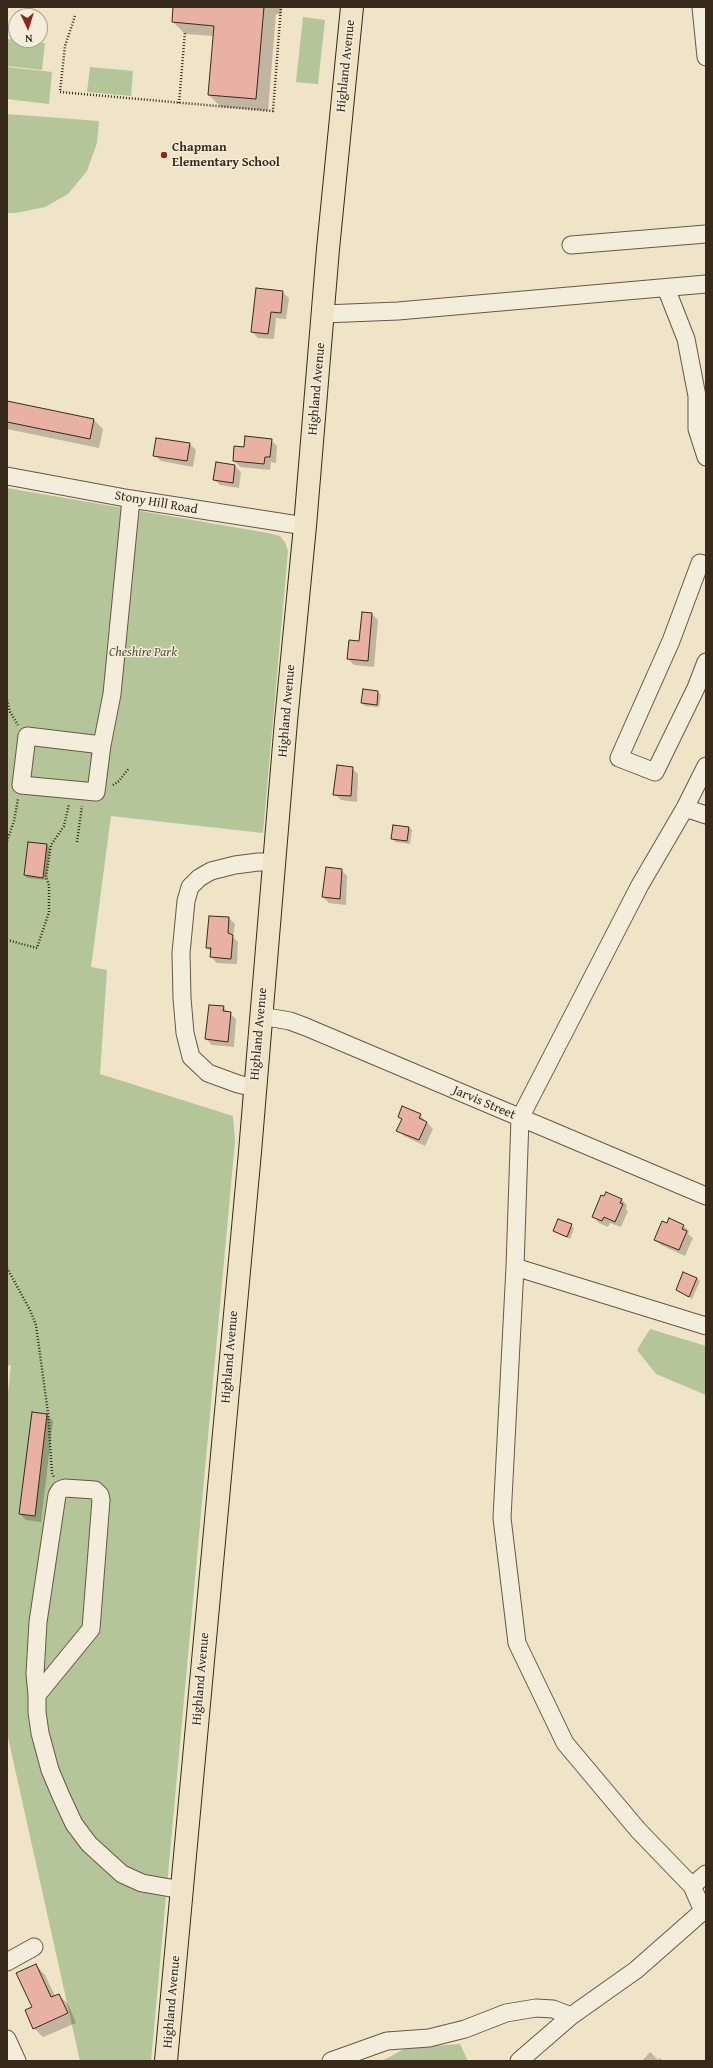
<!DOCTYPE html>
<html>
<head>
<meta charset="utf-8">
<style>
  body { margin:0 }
  #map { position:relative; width:713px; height:2068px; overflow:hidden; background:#efe3c8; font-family:"Gentium Book Plus",serif }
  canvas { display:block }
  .frame { position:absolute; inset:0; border:8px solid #382a1b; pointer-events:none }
  .north { position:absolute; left:8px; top:8px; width:40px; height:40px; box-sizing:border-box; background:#f5eddb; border:1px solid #a99f8e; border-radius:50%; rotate:176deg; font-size:11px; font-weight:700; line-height:16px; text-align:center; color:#382a1b }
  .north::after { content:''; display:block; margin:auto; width:14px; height:18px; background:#8f2418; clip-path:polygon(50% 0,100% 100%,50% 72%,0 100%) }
</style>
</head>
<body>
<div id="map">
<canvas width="713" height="2068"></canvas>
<div class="frame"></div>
<div class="north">N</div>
</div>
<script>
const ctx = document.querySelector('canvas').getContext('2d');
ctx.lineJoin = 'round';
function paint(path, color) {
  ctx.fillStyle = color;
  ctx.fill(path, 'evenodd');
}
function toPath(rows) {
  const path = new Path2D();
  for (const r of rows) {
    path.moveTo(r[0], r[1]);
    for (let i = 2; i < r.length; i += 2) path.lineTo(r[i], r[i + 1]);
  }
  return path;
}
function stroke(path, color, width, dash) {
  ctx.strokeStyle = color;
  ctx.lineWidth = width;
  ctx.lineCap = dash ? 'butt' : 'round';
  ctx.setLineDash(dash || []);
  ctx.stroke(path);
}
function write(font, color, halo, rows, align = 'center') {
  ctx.font = font + ' "Gentium Book Plus",serif';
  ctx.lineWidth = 3;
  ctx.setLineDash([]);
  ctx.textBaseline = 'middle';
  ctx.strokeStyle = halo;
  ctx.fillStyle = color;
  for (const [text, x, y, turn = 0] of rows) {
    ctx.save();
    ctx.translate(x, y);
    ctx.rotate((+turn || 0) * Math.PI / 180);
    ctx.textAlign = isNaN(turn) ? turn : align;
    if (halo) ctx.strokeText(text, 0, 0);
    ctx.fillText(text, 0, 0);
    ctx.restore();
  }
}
paint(toPath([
  [303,17,325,20,318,84,296,82],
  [7,39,45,43,42,70,7,66],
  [7,67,52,72,49,104,7,99],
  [90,67,133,71,131,96,87,92],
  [7,114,99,121,97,143,87,171,68,194,45,207,16,213,7,213],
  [7,488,268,533,280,536,285,542,288,551,263,833,111,816,91,967,107,970,100,1074,233,1116,235,1141,151,2061,80,2061,7,1733,7,1402,11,1365,7,1366],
  [650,1329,706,1346,706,1395,656,1374,637,1350],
  [460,2044,468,2061,382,2061,406,2048]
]), '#b4c59a');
paint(toPath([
  [174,7,282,7,281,15,276,14,268,111,221,107,209,95,214,36,185,34,173,22],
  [282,292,289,298,286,319,276,318,274,339,258,338,252,332],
  [7,402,94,420,103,429,99,448,7,429],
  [271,440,277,446,276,463,271,462,270,470,240,467,234,461,245,448],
  [190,444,196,450,193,467,161,461,154,455],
  [217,463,235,466,241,472,239,488,220,485,214,479],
  [372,614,378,620,374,667,354,665,348,659,360,642],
  [364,690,378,692,381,695,379,707,365,706,362,703],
  [352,768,358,774,357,802,341,800,334,794],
  [409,827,412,830,410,844,395,842,393,839],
  [47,845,50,848,46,880,27,878,25,875],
  [341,870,347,876,346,905,329,903,323,897],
  [229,918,235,924,233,937,238,942,237,964,217,963,211,957,212,952,207,948],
  [223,1007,236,1019,234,1047,212,1045,206,1039],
  [420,1115,433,1129,425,1146,404,1136,398,1130,402,1120,399,1116],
  [621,1199,627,1205,626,1209,628,1211,621,1227,610,1223,608,1227,599,1223,593,1216],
  [559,1220,574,1228,570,1239,554,1231],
  [668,1224,683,1225,689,1231,688,1234,693,1238,685,1256,661,1245,655,1239],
  [697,1278,700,1281,692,1299,677,1290],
  [33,1413,47,1415,53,1421,41,1522,26,1520,20,1514],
  [36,1965,45,1975,55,1996,59,1995,68,2004,76,2023,43,2037,34,2028,33,2008],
  [650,2052,658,2060,660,2058,663,2061,642,2061]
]), '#0003');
const building = toPath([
  [173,7,264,7,256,99,208,95,214,26,172,22,173,7],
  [256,288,283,291,281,313,271,312,268,334,251,332,256,288],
  [7,401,94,419,90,439,7,422,7,401],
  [245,436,272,439,270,457,265,457,264,464,233,461,234,446,244,447,245,436],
  [156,438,190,443,187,461,153,456,156,438],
  [216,462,235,465,233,483,213,480,216,462],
  [362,612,372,613,368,661,347,659,349,640,359,641,362,612],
  [363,689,378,691,377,705,361,703,363,689],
  [337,765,353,767,351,796,333,795,337,765],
  [393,825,409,827,407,841,391,839,393,825],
  [28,842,47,844,43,878,24,875,28,842],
  [326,867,342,869,340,899,322,897,326,867],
  [209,916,229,917,228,933,233,935,231,959,210,957,211,948,206,948,209,916],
  [209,1005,224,1006,223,1011,231,1012,228,1042,205,1039,209,1005],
  [402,1106,421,1114,419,1118,427,1122,419,1140,396,1131,402,1119,398,1117,402,1106],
  [606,1192,622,1199,620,1203,623,1204,615,1222,604,1217,602,1221,592,1217,601,1195,604,1196,606,1192],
  [669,1218,684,1225,682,1229,687,1231,679,1250,654,1240,662,1221,667,1223,669,1218],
  [558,1219,572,1224,567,1237,553,1231,558,1219],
  [683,1272,697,1278,689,1297,676,1290,683,1272],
  [32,1412,47,1414,35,1516,19,1514,32,1412],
  [36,1964,51,1997,59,1994,68,2013,33,2029,25,2010,32,2007,16,1973,36,1964]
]);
paint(building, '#e8b1a4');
stroke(building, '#382a1b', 1);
const minor = toPath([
  [701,7,706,57],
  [571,245,706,234],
  [666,288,686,339,697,396,697,429,706,457],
  [324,314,398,311,706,284],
  [7,476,131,499,305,526],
  [706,565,700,563,671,641,619,758,655,772,696,688,706,662],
  [102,745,27,736,21,785,96,792,102,745,112,694,131,499],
  [685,808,706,815],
  [261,1016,290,1021,306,1027,706,1196],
  [255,1088,238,1084,208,1073,191,1057,185,1033,182,998,181,953,186,901,190,887,199,878,211,871,235,865,258,862,274,862],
  [515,1267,706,1326],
  [37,1695,91,1629,101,1500,100,1495,95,1490,65,1488,60,1490,57,1495,38,1622,35,1674,37,1695,37,1712,40,1733,50,1770,61,1796,74,1824,89,1844,122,1874,142,1883,182,1890],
  [692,1886,638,1830,565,1743,517,1643,502,1518,515,1267,520,1118,640,885,685,808,706,766],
  [7,1962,34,1947],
  [7,2039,17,2061],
  [331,2061,387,2041,429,2038,465,2029,506,2013,536,2008,553,2009,571,2016],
  [519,2061,571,2016,636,1970,703,1911,692,1886,706,1874]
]);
const highway = toPath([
  [166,2061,250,1152,286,721,305,526,328,249,352,7]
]);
stroke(minor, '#665846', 19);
stroke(highway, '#382a1b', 24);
stroke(toPath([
  [75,16,65,46,60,92,273,111,281,7],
  [179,103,185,32],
  [7,700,10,712,18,725],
  [113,785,119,781,129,768],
  [7,841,14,821,18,799],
  [77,842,82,806],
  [7,940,37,948,49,912,49,885,46,877,51,845,64,826,69,804],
  [7,1268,30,1310,36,1325,48,1413,52,1473,54,1477]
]), '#382a1b', 2.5, [1, 2]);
stroke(minor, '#f5eddb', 17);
stroke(highway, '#efe3c8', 22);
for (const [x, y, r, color] of [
  [164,155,4,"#8f2418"]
]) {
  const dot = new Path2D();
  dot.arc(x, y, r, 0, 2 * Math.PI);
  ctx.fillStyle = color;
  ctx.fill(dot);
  stroke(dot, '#f5eddb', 1.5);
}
write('13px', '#382a1b', '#f5eddb', [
  ["Highland Avenue",346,66,-84],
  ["Highland Avenue",317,389,-85],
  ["Stony Hill Road",156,503,10],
  ["Highland Avenue",287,711,-85],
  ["Highland Avenue",259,1034,-85],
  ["Jarvis Street",484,1103,23],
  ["Highland Avenue",230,1357,-85],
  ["Highland Avenue",201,1679,-85],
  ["Highland Avenue",172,2002,-85]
]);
write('bold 13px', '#382a1b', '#f5eddb', [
  ["Chapman",172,148],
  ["Elementary School",172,163]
], 'left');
write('italic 13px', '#57513b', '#f5eddb', [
  ["Cheshire Park",143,653]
]);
</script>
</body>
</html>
